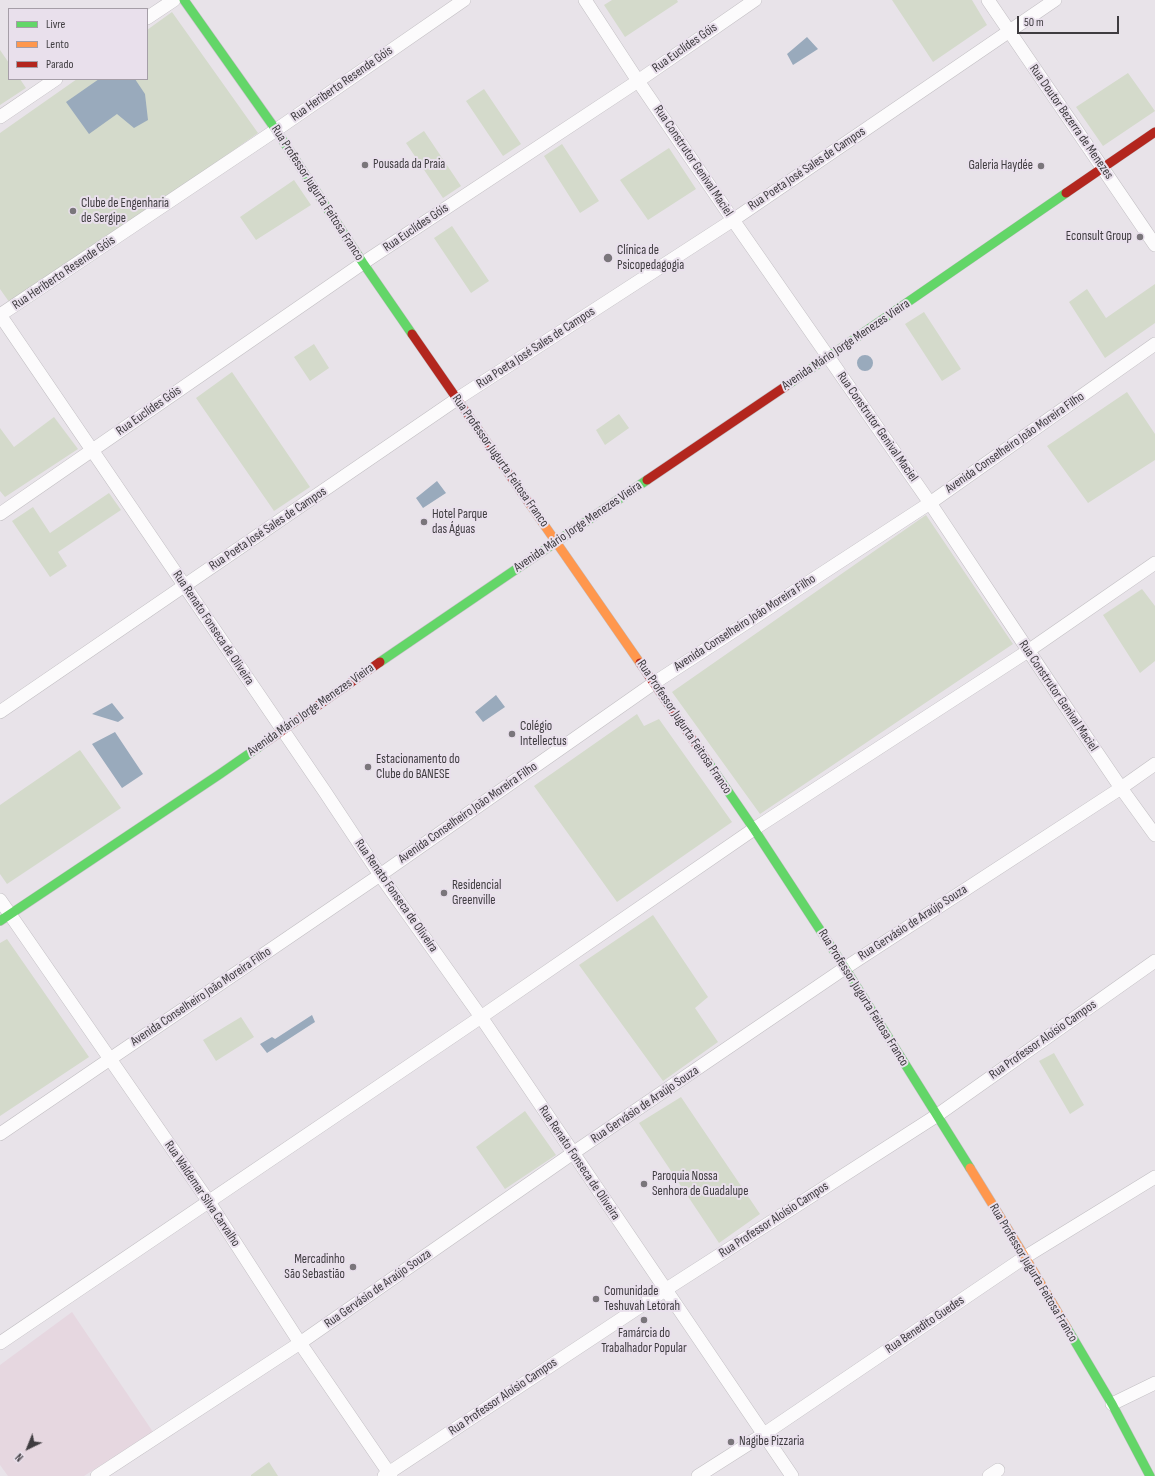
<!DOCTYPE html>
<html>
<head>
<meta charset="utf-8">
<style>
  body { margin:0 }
  #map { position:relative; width:1155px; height:1476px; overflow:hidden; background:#e8e3e9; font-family:"Sofia Sans Condensed",sans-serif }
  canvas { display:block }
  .legend { position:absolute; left:8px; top:8px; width:140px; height:72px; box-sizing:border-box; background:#e9e0ec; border:1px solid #a59ea7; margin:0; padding:5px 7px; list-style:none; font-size:12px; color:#3f3c40 }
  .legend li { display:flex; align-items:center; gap:8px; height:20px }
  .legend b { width:20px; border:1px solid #a59ea7 }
  .north { position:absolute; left:8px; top:1428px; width:40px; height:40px; -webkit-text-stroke:3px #e9e0ec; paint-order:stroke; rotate:223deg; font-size:11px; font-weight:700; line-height:16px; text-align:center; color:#3f3c40 }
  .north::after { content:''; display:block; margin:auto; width:14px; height:18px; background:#3f3c40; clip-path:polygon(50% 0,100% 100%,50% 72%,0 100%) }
  .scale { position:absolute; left:1017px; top:16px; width:102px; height:18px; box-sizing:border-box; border:2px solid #3f3c40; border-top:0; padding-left:5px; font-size:12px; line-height:14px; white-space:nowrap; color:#3f3c40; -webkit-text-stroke:3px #e9e0ec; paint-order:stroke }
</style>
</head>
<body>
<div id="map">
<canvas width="1155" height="1476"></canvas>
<ul class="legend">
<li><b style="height:5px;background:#63d668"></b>Livre</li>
<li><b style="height:5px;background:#ff974d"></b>Lento</li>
<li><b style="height:5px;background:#b3261e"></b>Parado</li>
</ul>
<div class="north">N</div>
<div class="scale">50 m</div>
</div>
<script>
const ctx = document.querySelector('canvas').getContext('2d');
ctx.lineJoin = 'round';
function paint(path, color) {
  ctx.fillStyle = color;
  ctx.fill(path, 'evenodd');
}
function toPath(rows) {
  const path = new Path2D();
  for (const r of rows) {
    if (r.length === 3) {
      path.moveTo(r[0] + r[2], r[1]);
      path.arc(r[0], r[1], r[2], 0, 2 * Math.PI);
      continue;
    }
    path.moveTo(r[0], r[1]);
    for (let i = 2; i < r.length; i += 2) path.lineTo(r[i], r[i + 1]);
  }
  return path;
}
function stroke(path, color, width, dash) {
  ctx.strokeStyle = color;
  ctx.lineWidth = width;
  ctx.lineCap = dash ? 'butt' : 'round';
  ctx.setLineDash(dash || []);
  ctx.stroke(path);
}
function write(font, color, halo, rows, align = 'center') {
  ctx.font = font + ' "Sofia Sans Condensed",sans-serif';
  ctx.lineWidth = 4;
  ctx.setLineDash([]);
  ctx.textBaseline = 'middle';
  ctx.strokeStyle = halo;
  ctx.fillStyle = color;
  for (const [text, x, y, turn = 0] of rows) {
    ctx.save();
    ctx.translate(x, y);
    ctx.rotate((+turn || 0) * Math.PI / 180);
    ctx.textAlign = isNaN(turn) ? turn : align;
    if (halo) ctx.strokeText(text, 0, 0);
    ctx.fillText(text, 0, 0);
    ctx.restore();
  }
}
paint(toPath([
  [72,1312,153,1432,84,1476,8,1476,0,1465,0,1365]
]), '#e6d7e0');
paint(toPath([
  [612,0,677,0,678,2,625,37,604,5],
  [892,0,972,0,987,25,933,62],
  [172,12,258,133,12,306,0,289,0,133,77,79,147,79,147,30],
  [0,50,9,63,9,79,20,79,26,88,0,105],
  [1128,73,1155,111,1103,146,1076,107],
  [484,89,521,144,503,156,466,101],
  [424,131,461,186,443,198,406,143],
  [562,144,599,201,580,213,544,156],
  [669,148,696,189,648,220,620,180],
  [294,180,311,205,256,240,240,217],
  [452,226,489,281,471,293,434,238],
  [1155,284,1155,323,1105,358,1069,302,1087,289,1106,318],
  [924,312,961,369,942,381,905,324],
  [314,344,329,368,310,381,294,357],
  [232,372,310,487,274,511,196,398],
  [1127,392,1155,434,1155,460,1088,503,1047,446],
  [619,414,629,428,605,445,596,430],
  [54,417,78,449,5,497,0,491,0,428,14,447],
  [109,493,121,510,58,552,67,566,50,577,12,521,33,507,50,533],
  [926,515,1013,644,760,814,672,692],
  [1142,589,1155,606,1155,661,1140,673,1103,615],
  [637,714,644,726,659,719,732,822,617,902,534,786],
  [80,750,121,808,7,884,0,874,0,805],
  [653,915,708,997,695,1008,718,1042,663,1081,579,965],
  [7,939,89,1057,0,1116,0,943],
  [241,1017,254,1037,216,1061,203,1040],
  [1054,1053,1084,1105,1070,1114,1039,1061],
  [681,1097,760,1214,719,1243,639,1123],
  [525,1111,556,1155,505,1189,476,1147],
  [269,1462,278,1476,251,1476,251,1475]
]), '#d4dacb');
paint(toPath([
  [807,37,818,49,793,65,787,54],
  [99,79,135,79,145,94,148,120,134,128,117,114,89,134,66,102],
  [865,363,8],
  [437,481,446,493,423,508,416,498],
  [496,695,505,707,483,722,475,712],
  [112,703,124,718,118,722,92,714],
  [115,732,143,774,122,788,92,744],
  [312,1015,315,1022,267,1053,260,1044,272,1037,275,1039]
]), '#99aabc');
const street = toPath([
  [585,0,638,81,733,220,930,503,1064,704,1121,788,1155,835],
  [988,0,1155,245],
  [147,18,174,0],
  [0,117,56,79],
  [0,315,325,792,380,875,481,1017,792,1476],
  [0,315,276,130,464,0],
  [0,514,363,263,638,81,755,0],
  [0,712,457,399,733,220,1055,0],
  [0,900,209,1202,300,1343,391,1476],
  [0,1134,380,875,654,683,930,503,1155,344],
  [0,1343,481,1017,754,829,1028,651,1155,563],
  [1112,1404,1155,1383],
  [97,1476,300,1343,573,1153,845,968,1121,788,1155,764],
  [384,1476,665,1290,936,1116,1155,961],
  [698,1476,764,1434,1025,1257,1155,1177],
  [989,1476,998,1470]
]);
const fast = toPath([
  [184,0,276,130,363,263,412,334],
  [786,386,1066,193],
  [380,662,647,480],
  [708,762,754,829,845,968,970,1168],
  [0,921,220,774,266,742],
  [1067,1328,1112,1404,1150,1476]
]);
const slow = toPath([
  [529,503,640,663],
  [970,1168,1025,1257,1067,1328]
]);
const jam = toPath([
  [1066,193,1155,132],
  [412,334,529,503],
  [647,480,786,386],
  [640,663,708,762],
  [266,742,380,662]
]);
stroke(street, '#c1bec2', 14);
stroke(fast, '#c1bec2', 10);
stroke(slow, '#c1bec2', 10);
stroke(jam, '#c1bec2', 10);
stroke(street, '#fcfbfc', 13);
stroke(fast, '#63d668', 9);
stroke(slow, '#ff974d', 9);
stroke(jam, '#b3261e', 9);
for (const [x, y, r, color] of [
  [365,165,4,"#7a767b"],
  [1041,166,4,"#7a767b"],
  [73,211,4,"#7a767b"],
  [1140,237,4,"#7a767b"],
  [608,258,5,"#7a767b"],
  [424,522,4,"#7a767b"],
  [512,734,4,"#7a767b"],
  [368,767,4,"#7a767b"],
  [444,893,4,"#7a767b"],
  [644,1184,4,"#7a767b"],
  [353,1267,4,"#7a767b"],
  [596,1299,4,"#7a767b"],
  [644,1320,4,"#7a767b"],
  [731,1442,4,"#7a767b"]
]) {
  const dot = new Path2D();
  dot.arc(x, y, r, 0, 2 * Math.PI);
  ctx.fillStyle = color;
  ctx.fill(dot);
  stroke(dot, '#e9e0ec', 1.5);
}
write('13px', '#3f3c40', '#e9e0ec', [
  ["Rua Euclídes Góis",685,48,-35],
  ["Rua Heriberto Resende Góis",342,84,-35],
  ["Rua Doutor Bezerra de Menezes",1071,122,55],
  ["Rua Construtor Genival Maciel",693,161,56],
  ["Rua Poeta José Sales de Campos",807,169,-34],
  ["Rua Professor Jugurta Feitosa Franco",317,193,57],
  ["Rua Euclídes Góis",416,228,-34],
  ["Rua Heriberto Resende Góis",64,273,-34],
  ["Avenida Mário Jorge Menezes Vieira",846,345,-34],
  ["Rua Poeta José Sales de Campos",536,348,-33],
  ["Rua Euclídes Góis",149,411,-35],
  ["Rua Construtor Genival Maciel",877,427,55],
  ["Avenida Conselheiro João Moreira Filho",1015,443,-35],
  ["Rua Professor Jugurta Feitosa Franco",500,461,55],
  ["Avenida Mário Jorge Menezes Vieira",578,527,-34],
  ["Rua Poeta José Sales de Campos",268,529,-34],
  ["Avenida Conselheiro João Moreira Filho",745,623,-33],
  ["Rua Renato Fonseca de Oliveira",213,628,56],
  ["Rua Construtor Genival Maciel",1058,696,56],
  ["Avenida Mário Jorge Menezes Vieira",311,710,-35],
  ["Rua Professor Jugurta Feitosa Franco",684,727,56],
  ["Avenida Conselheiro João Moreira Filho",468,813,-35],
  ["Rua Renato Fonseca de Oliveira",396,896,55],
  ["Rua Gervásio de Araújo Souza",913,923,-33],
  ["Avenida Conselheiro João Moreira Filho",201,997,-34],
  ["Rua Professor Jugurta Feitosa Franco",863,998,58],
  ["Rua Professor Aloísio Campos",1043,1040,-35],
  ["Rua Gervásio de Araújo Souza",645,1105,-34],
  ["Rua Renato Fonseca de Oliveira",579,1163,56],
  ["Rua Waldemar Silva Carvalho",202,1194,56],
  ["Rua Professor Aloísio Campos",774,1220,-33],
  ["Rua Professor Jugurta Feitosa Franco",1033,1273,59],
  ["Rua Gervásio de Araújo Souza",378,1289,-35],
  ["Rua Benedito Guedes",925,1325,-34],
  ["Rua Professor Aloísio Campos",503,1397,-34]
]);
write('13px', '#3f3c40', '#e9e0ec', [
  ["Pousada da Praia",373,165],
  ["Galeria Haydée",1033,166,"right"],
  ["Clube de Engenharia",81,204],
  ["de Sergipe",81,219],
  ["Econsult Group",1132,237,"right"],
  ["Clínica de",617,251],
  ["Psicopedagogia",617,266],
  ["Hotel Parque",432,515],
  ["das Águas",432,530],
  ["Colégio",520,727],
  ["Intellectus",520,742],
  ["Estacionamento do",376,760],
  ["Clube do BANESE",376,775],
  ["Residencial",452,886],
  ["Greenville",452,901],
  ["Paroquia Nossa",652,1177],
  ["Senhora de Guadalupe",652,1192],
  ["Mercadinho",345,1260,"right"],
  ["São Sebastião",345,1275,"right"],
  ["Comunidade",604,1292],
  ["Teshuvah Letorah",604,1307],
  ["Famárcia do",644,1334,"center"],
  ["Trabalhador Popular",644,1349,"center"],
  ["Nagibe Pizzaria",739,1442]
], 'left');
</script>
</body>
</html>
